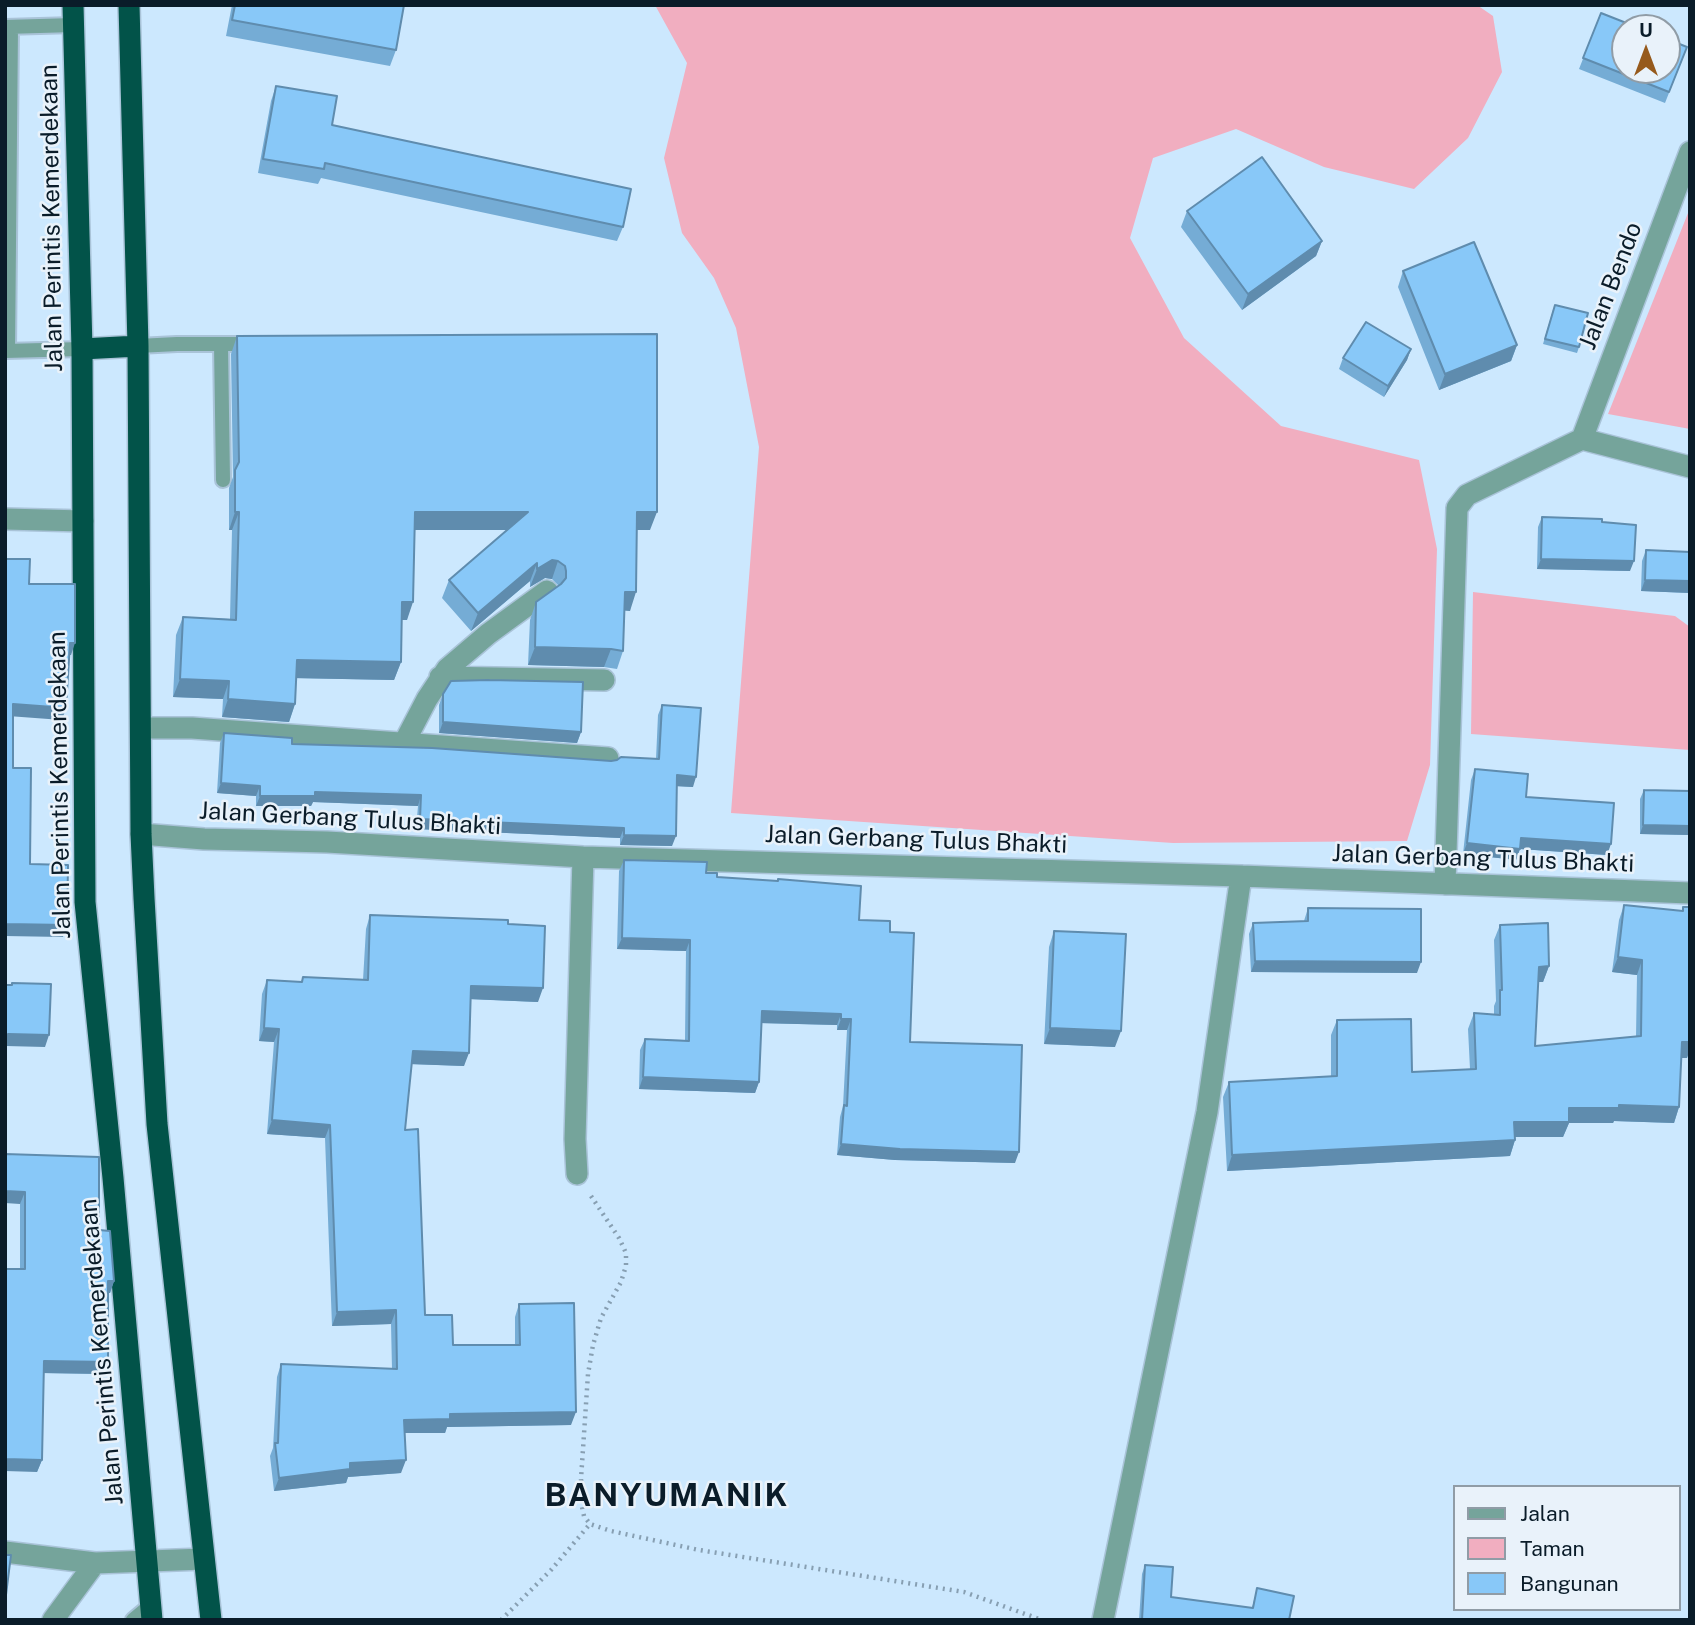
<!DOCTYPE html>
<html>
<head>
<meta charset="utf-8">
<style>
  body { margin:0 }
  #map { position:relative; width:1695px; height:1625px; overflow:hidden; background:#cce8fe; font-family:"Public Sans",sans-serif }
  canvas { display:block }
  .frame { position:absolute; inset:0; border:7px solid #0a1c29; pointer-events:none }
  .legend { position:absolute; left:1453px; top:1485px; width:228px; height:126px; box-sizing:border-box; background:#e9f2fa; border:2px solid #909ca6; margin:0; padding:9px 12px; list-style:none; font-size:21px; color:#0a1c29 }
  .legend li { display:flex; align-items:center; gap:14px; height:35px }
  .legend b { width:35px; border:2px solid #909ca6 }
  .north { position:absolute; left:1611px; top:14px; width:70px; height:70px; box-sizing:border-box; background:#e9f2fa; border:2px solid #909ca6; border-radius:50%; rotate:0deg; font-size:19px; font-weight:700; line-height:28px; text-align:center; color:#0a1c29 }
  .north::after { content:''; display:block; margin:auto; width:24px; height:32px; background:#965a1c; clip-path:polygon(50% 0,100% 100%,50% 72%,0 100%) }
</style>
</head>
<body>
<div id="map">
<canvas width="1695" height="1625"></canvas>
<div class="frame"></div>
<ul class="legend">
<li><b style="height:9px;background:#75a49b"></b>Jalan</li>
<li><b style="height:19px;background:#f1aec0"></b>Taman</li>
<li><b style="height:19px;background:#88c8f8"></b>Bangunan</li>
</ul>
<div class="north">U</div>
</div>
<script>
const ctx = document.querySelector('canvas').getContext('2d');
ctx.lineJoin = 'round';
function paint(path, color) {
  ctx.fillStyle = color;
  ctx.fill(path, 'evenodd');
}
function toPath(rows) {
  const path = new Path2D();
  for (const r of rows) {
    path.moveTo(r[0], r[1]);
    for (let i = 2; i < r.length; i += 2) path.lineTo(r[i], r[i + 1]);
  }
  return path;
}
function stroke(path, color, width, dash) {
  ctx.strokeStyle = color;
  ctx.lineWidth = width;
  ctx.lineCap = dash ? 'butt' : 'round';
  ctx.setLineDash(dash || []);
  ctx.stroke(path);
}
function write(font, color, halo, rows, align = 'center') {
  ctx.font = font + ' "Public Sans",sans-serif';
  ctx.lineWidth = 5;
  ctx.setLineDash([]);
  ctx.textBaseline = 'middle';
  ctx.strokeStyle = halo;
  ctx.fillStyle = color;
  for (const [text, x, y, turn = 0] of rows) {
    ctx.save();
    ctx.translate(x, y);
    ctx.rotate((+turn || 0) * Math.PI / 180);
    ctx.textAlign = isNaN(turn) ? turn : align;
    if (halo) ctx.strokeText(text, 0, 0);
    ctx.fillText(text, 0, 0);
    ctx.restore();
  }
}
paint(toPath([
  [655,5,1477,5,1493,16,1502,72,1468,138,1414,189,1324,167,1236,129,1153,158,1130,238,1184,338,1281,426,1419,460,1437,549,1430,765,1407,841,1173,843,731,813,759,447,736,328,714,278,682,233,664,158,687,63],
  [1690,208,1690,429,1608,414],
  [1473,592,1675,616,1690,627,1690,750,1471,734]
]), '#f1aec0');
const lane = toPath([
  [5,27,74,25],
  [221,344,252,344],
  [138,346,177,344,221,344,223,480],
  [5,351,82,349],
  [8,351,11,27],
  [133,1620,151,1605]
]);
const street = toPath([
  [1582,439,1690,152],
  [1582,439,1690,467],
  [5,519,83,521],
  [440,677,604,680],
  [141,728,192,728,608,758],
  [404,743,427,699,447,669,488,634,547,591],
  [141,834,204,839,327,842,583,857,1241,876,1690,893],
  [1445,884,1457,508,1467,495,1582,439],
  [577,1174,575,1139,583,857],
  [5,1552,95,1563,204,1559],
  [53,1620,95,1563],
  [1103,1620,1207,1112,1241,876]
]);
const highway = toPath([
  [73,5,82,349,85,902,113,1178,152,1620],
  [129,5,138,346,141,834,144,898,157,1124,211,1620],
  [82,349,138,346]
]);
stroke(lane, '#a9c3d8', 18);
stroke(street, '#a9c3d8', 24);
stroke(highway, '#a9c3d8', 24);
stroke(toPath([
  [591,1196,619,1238,626,1253,626,1266,621,1282,601,1318,593,1345,588,1374,581,1479,582,1507,584,1516,590,1524,611,1531,699,1550,964,1592,1042,1620],
  [501,1620,551,1570,590,1524]
]), '#879fb2', 4.5, [2, 5]);
stroke(lane, '#75a49b', 14);
stroke(street, '#75a49b', 21);
stroke(highway, '#025349', 21);
paint(toPath([
  [232,5,404,5,396,50,390,66,226,36],
  [1601,13,1687,47,1665,103,1579,69],
  [276,86,332,125,623,227,617,241,321,178,318,184,258,173,271,101],
  [1187,211,1322,241,1316,256,1242,310,1181,227],
  [1403,271,1517,345,1511,361,1439,390,1398,287],
  [1553,310,1579,347,1577,353,1543,344],
  [237,336,650,530,637,530,630,611,624,610,623,651,617,669,604,667,528,665,530,620,536,602,559,586,552,579,545,578,530,587,530,581,471,631,442,598,449,580,507,530,415,530,407,620,402,620,401,662,394,680,296,678,295,704,289,722,222,717,223,699,173,697,176,635,183,617,230,619,232,530,229,530,229,488,233,477,231,354],
  [1411,349,1407,360,1384,397,1339,369,1343,358],
  [1542,517,1630,571,1537,569,1538,527],
  [1646,550,1690,552,1690,593,1641,591,1642,561],
  [443,694,581,732,577,743,439,733,439,705],
  [662,705,693,787,677,786,672,846,620,845,620,838,416,829,418,806,313,802,311,806,256,806,256,796,217,793,220,743,224,733,292,744,611,761,656,759,658,715],
  [1475,769,1526,797,1607,855,1520,849,1516,860,1463,854,1471,780],
  [1644,790,1690,791,1690,835,1640,834,1640,799],
  [624,860,706,873,859,920,890,932,910,1042,1015,1163,895,1160,837,1155,840,1117,843,1106,847,1030,837,1030,837,1025,761,1023,759,1082,755,1093,639,1089,640,1050,645,1039,685,1040,686,951,617,949,619,871],
  [1624,905,1682,911,1683,907,1688,1055,1687,1058,1681,1058,1679,1107,1674,1123,1614,1121,1613,1123,1569,1123,1563,1137,1515,1137,1515,1140,1510,1156,1227,1171,1223,1097,1229,1082,1331,1076,1331,1035,1337,1020,1412,1072,1470,1069,1468,1029,1474,1013,1494,1015,1494,1006,1496,1001,1494,940,1500,925,1549,966,1543,982,1538,982,1535,1046,1636,1037,1637,975,1612,972,1619,920],
  [1308,908,1417,973,1251,972,1249,934,1253,923,1304,921],
  [370,915,508,924,538,1002,471,999,464,1066,412,1064,405,1130,425,1315,453,1345,515,1345,515,1317,519,1304,571,1425,447,1427,445,1433,404,1433,401,1473,348,1477,346,1483,274,1491,270,1456,273,1448,277,1377,281,1364,392,1369,391,1324,332,1326,325,1138,267,1134,274,1042,259,1041,262,994,267,980,301,982,303,977,363,980,366,929],
  [1054,931,1115,1047,1044,1044,1049,947],
  [5,1154,99,1230,114,1281,110,1293,108,1293,108,1362,104,1374,44,1373,42,1460,37,1472,20,1269,20,1204],
  [1145,1565,1171,1597,1252,1608,1257,1588,1289,1620,1139,1620,1142,1574]
]), '#75acd5');
paint(toPath([
  [1322,241,1316,256,1242,310,1248,294],
  [1517,345,1511,361,1439,390,1445,374],
  [1411,349,1407,360,1384,397,1388,386],
  [235,512,239,512,232,530,229,530],
  [415,512,528,512,521,530,408,530],
  [637,512,657,512,650,530,630,530],
  [1541,559,1634,561,1630,571,1537,569],
  [552,560,558,561,552,579,545,578,530,587,537,569],
  [537,563,530,581,471,631,478,613],
  [1645,580,1690,581,1690,593,1641,591],
  [625,592,636,592,630,611,618,610],
  [402,602,413,602,407,620,395,620],
  [70,643,75,643,71,655,66,655],
  [535,647,611,649,604,667,528,665],
  [297,660,401,662,394,680,290,678],
  [180,679,229,681,223,699,173,697],
  [228,699,295,704,289,722,222,717],
  [13,704,66,708,62,720,8,716],
  [443,722,581,732,577,743,439,733],
  [677,775,696,777,693,787,673,786],
  [221,783,260,786,256,796,217,793],
  [315,792,421,795,418,806,313,802,311,806,256,806,260,796],
  [420,819,624,828,620,838,416,829],
  [1643,825,1690,826,1690,835,1640,834],
  [624,835,676,836,672,846,620,845],
  [1521,838,1611,844,1607,855,1520,849,1516,860,1463,854,1467,843],
  [5,924,67,925,63,937,5,936],
  [622,938,690,940,686,951,617,949],
  [1618,957,1642,960,1637,975,1612,972],
  [1255,961,1421,962,1417,973,1251,972],
  [1549,966,1543,982,1533,982,1539,967],
  [471,986,543,988,538,1002,467,999],
  [762,1011,841,1014,837,1025,758,1023],
  [841,1019,851,1019,847,1030,837,1030],
  [264,1028,279,1029,274,1042,259,1041],
  [1050,1028,1121,1031,1115,1047,1044,1044],
  [8,1034,49,1035,45,1047,6,1046,5,1049,5,1042],
  [1682,1042,1690,1042,1690,1056,1688,1055,1687,1058,1676,1058],
  [413,1051,469,1053,464,1066,408,1064],
  [643,1077,759,1082,755,1093,639,1089],
  [1619,1105,1679,1107,1674,1123,1614,1121,1613,1123,1569,1123,1563,1137,1509,1137,1514,1122,1569,1108],
  [272,1120,330,1125,325,1138,267,1134],
  [1515,1140,1510,1156,1227,1171,1232,1155],
  [841,1144,1019,1152,1015,1163,895,1160,837,1155],
  [5,1191,25,1192,20,1204,5,1203],
  [108,1281,114,1281,110,1293,104,1293],
  [396,1310,391,1324,332,1326,337,1312],
  [44,1361,108,1362,104,1374,40,1373],
  [576,1412,571,1425,447,1427,445,1433,399,1433,404,1420,450,1414],
  [5,1459,42,1460,37,1472,5,1471],
  [406,1460,401,1473,348,1477,346,1483,274,1491,279,1478,350,1463]
]), '#5f8cae');
const building = toPath([
  [235,5,404,5,396,50,232,20,235,5],
  [1601,13,1639,28,1625,28,1625,70,1667,70,1667,39,1687,47,1669,92,1583,58,1601,13],
  [276,86,337,96,332,125,631,189,623,227,325,163,324,169,263,159,276,86],
  [1262,157,1322,241,1248,294,1187,211,1262,157],
  [1474,242,1517,345,1445,374,1403,271,1474,242],
  [1555,305,1588,313,1579,347,1545,339,1555,305],
  [1366,322,1411,349,1388,386,1343,358,1366,322],
  [657,334,657,512,637,512,636,592,625,592,623,651,611,649,535,647,536,602,561,584,566,578,566,571,565,566,558,561,552,560,537,569,537,563,478,613,449,580,528,512,415,512,413,602,402,602,401,662,297,660,295,704,228,699,229,681,180,679,183,617,236,620,239,512,235,512,235,470,239,462,237,336,657,334],
  [1542,517,1602,519,1602,522,1636,525,1634,561,1541,559,1542,517],
  [1646,550,1690,552,1690,581,1645,580,1646,550],
  [5,559,30,559,29,584,75,584,75,643,70,643,66,708,13,704,13,768,31,768,30,864,68,865,67,925,5,924,5,559],
  [489,680,583,682,581,732,443,722,443,694,451,681,489,680],
  [662,705,701,708,696,777,677,775,676,836,624,835,624,828,420,819,421,795,315,792,315,796,260,796,260,786,221,783,224,733,292,738,292,744,432,748,611,761,617,760,621,757,659,759,662,705],
  [1475,769,1528,774,1526,797,1614,803,1611,844,1521,838,1520,849,1467,843,1475,769],
  [1644,790,1690,791,1690,826,1643,825,1644,790],
  [624,860,707,862,706,873,717,873,717,877,778,881,778,879,861,886,859,920,890,921,890,932,914,933,910,1042,1022,1045,1019,1152,900,1149,841,1144,844,1105,847,1106,851,1019,841,1019,841,1014,762,1011,759,1082,643,1077,645,1039,689,1041,690,940,622,938,624,860],
  [1624,905,1683,911,1683,907,1690,907,1690,1042,1682,1042,1679,1107,1619,1105,1619,1108,1569,1108,1569,1122,1514,1122,1515,1140,1232,1155,1229,1082,1337,1076,1337,1020,1411,1019,1412,1072,1476,1069,1474,1013,1500,1015,1500,990,1502,990,1500,925,1548,923,1549,966,1539,967,1535,1046,1641,1036,1642,960,1618,957,1624,905],
  [1308,908,1421,909,1421,962,1255,961,1253,923,1308,921,1308,908],
  [370,915,508,920,508,924,545,926,543,988,471,986,469,1053,413,1051,405,1130,418,1129,425,1315,452,1315,453,1345,520,1345,519,1304,574,1303,576,1412,450,1414,450,1419,404,1420,406,1460,350,1463,350,1469,279,1478,275,1443,278,1443,281,1364,397,1369,396,1310,337,1312,330,1125,272,1120,279,1029,264,1028,267,980,302,982,303,977,368,980,370,915],
  [1054,931,1126,934,1121,1031,1050,1028,1054,931],
  [12,983,51,984,49,1035,8,1034,8,1042,5,1042,5,985,12,985,12,983],
  [5,1154,99,1157,99,1230,110,1231,114,1281,108,1281,108,1362,44,1361,42,1460,5,1459,5,1269,25,1269,25,1192,5,1191,5,1154],
  [5,1555,11,1555,5,1603,5,1555],
  [1145,1565,1173,1567,1171,1597,1253,1608,1257,1588,1294,1596,1289,1620,1142,1620,1145,1565]
]);
paint(building, '#88c8f8');
stroke(building, '#5f8cae', 2);
write('24px', '#0a1c29', '#e9f2fa', [
  ["Jalan Perintis Kemerdekaan",52,218,-91],
  ["Jalan Bendo",1611,286,-69],
  ["Jalan Perintis Kemerdekaan",60,785,-91],
  ["Jalan Gerbang Tulus Bhakti",350,819,3],
  ["Jalan Gerbang Tulus Bhakti",916,840,2],
  ["Jalan Gerbang Tulus Bhakti",1483,859,2],
  ["Jalan Perintis Kemerdekaan",102,1352,-95]
]);
ctx.letterSpacing = '2px';
write('bold 32px', '#0a1c29', '#e9f2fa', [
  ["BANYUMANIK",667,1496]
]);
ctx.letterSpacing = '0px';
</script>
</body>
</html>
